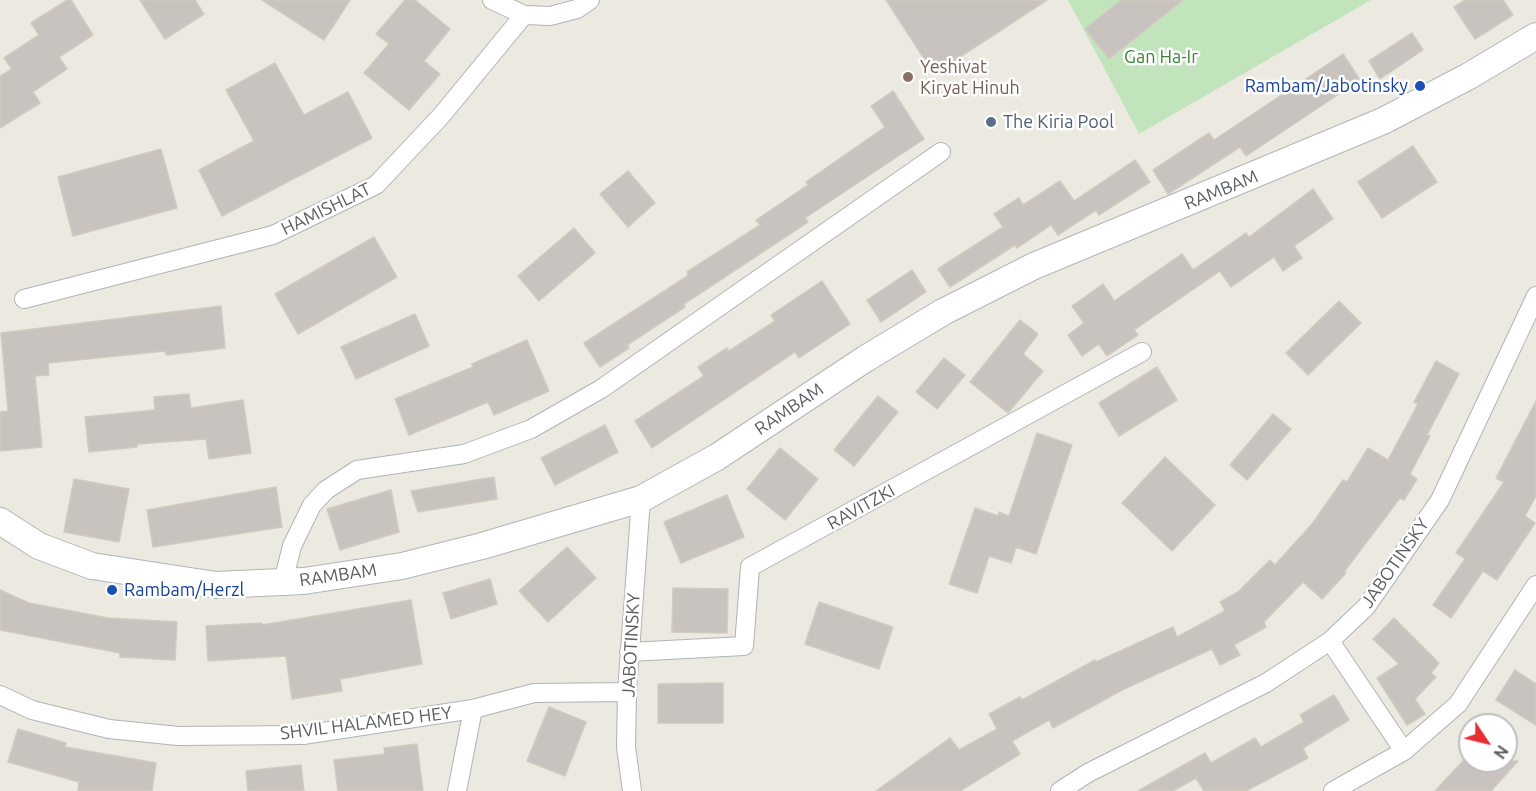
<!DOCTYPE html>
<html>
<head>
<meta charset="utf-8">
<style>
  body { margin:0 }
  #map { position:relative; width:1536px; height:791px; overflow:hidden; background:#ece9e1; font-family:Ubuntu,sans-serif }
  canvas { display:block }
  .north { position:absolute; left:1458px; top:713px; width:60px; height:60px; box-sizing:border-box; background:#fff; border:2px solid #bdbfc0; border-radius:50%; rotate:125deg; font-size:16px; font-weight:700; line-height:24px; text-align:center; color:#5a5e62 }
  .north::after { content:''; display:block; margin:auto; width:21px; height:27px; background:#e62d31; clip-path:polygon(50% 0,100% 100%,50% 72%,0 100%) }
</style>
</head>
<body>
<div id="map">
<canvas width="1536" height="791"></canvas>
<div class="north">N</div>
</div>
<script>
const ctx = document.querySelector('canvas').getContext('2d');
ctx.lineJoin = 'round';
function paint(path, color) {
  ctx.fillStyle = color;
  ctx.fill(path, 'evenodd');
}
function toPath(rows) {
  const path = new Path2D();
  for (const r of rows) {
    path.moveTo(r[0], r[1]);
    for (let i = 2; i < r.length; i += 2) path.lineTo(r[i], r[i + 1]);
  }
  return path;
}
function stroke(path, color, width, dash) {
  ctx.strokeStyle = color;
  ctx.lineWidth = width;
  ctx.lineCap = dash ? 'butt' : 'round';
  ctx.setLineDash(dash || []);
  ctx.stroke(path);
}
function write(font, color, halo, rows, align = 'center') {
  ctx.font = font + ' Ubuntu,sans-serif';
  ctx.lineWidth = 5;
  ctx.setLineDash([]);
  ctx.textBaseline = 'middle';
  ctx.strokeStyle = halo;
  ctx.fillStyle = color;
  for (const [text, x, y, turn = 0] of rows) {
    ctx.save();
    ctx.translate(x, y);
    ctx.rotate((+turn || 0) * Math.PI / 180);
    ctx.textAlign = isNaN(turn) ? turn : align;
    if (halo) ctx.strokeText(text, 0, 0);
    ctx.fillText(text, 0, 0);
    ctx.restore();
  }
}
paint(toPath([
  [1068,0,1371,0,1139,134]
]), '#c1e4bd');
const building = toPath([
  [67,0,71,0,93,35,59,57,67,69,33,92,40,103,0,128,0,76,12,69,4,58,39,35,31,23,67,0],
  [140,0,195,0,204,14,165,39,140,0],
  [262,0,350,0,324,40,262,0],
  [405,0,415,0,450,29,424,61,440,74,409,110,364,73,389,44,376,34,405,0],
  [886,0,1047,0,934,74,886,0],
  [1121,0,1183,0,1109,59,1085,29,1121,0],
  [1465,0,1503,0,1513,15,1475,39,1454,7,1465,0],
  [1412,33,1423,50,1380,79,1369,61,1412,33],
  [1343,54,1360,80,1246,156,1240,147,1168,194,1153,170,1209,133,1214,140,1343,54],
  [275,63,304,115,348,92,372,138,222,216,199,170,254,141,226,90,275,63],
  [893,91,924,139,805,218,808,222,684,304,685,307,627,345,629,348,600,367,584,343,689,275,687,272,760,225,756,220,808,185,806,182,885,127,871,106,893,91],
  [1413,146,1437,182,1382,218,1358,182,1413,146],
  [161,149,177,208,73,236,58,177,161,149],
  [1135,160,1150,182,1099,215,1096,210,1058,235,1051,225,1017,248,1015,245,950,287,938,269,1003,227,994,214,1019,198,1023,205,1060,181,1074,201,1135,160],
  [628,171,655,203,628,227,600,194,628,171],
  [1313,189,1333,219,1294,246,1302,258,1283,271,1274,257,1231,287,1220,271,1134,330,1138,335,1107,356,1099,344,1082,356,1068,335,1084,323,1072,306,1103,284,1114,301,1182,254,1193,270,1246,233,1249,237,1313,189],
  [574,228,595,253,539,301,518,276,574,228],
  [374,237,397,277,298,334,275,294,374,237],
  [912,270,926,292,881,322,867,300,912,270],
  [822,281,850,324,799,358,795,352,652,448,635,421,704,376,698,367,727,348,729,351,775,321,771,315,822,281],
  [1339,301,1361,323,1308,375,1286,353,1339,301],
  [221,306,225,348,166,355,165,351,48,363,49,375,35,376,42,447,0,451,0,412,8,411,1,333,221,306],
  [415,314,429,346,356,379,341,347,415,314],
  [1020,320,1038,334,1023,354,1043,371,1008,413,970,382,1020,320],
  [527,340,549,391,494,415,488,402,409,435,395,399,473,367,472,364,527,340],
  [944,358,965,375,937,409,916,392,944,358],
  [1436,361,1459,374,1427,435,1430,436,1410,474,1417,479,1404,500,1400,498,1344,572,1346,573,1322,599,1303,582,1264,622,1266,627,1234,645,1240,655,1220,665,1212,649,1124,689,1053,728,1049,720,1012,741,1020,754,960,791,876,791,950,738,959,750,997,729,989,714,1020,697,1022,700,1095,660,1096,662,1173,627,1177,637,1225,611,1220,602,1238,592,1270,560,1275,565,1312,524,1343,480,1347,482,1368,448,1388,460,1418,404,1414,402,1436,361],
  [1157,367,1177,400,1119,436,1099,403,1157,367],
  [189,394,191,408,243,400,251,453,209,459,206,439,137,444,137,447,89,452,85,417,155,410,154,397,189,394],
  [878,396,898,412,854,466,834,450,878,396],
  [1536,401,1536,496,1525,516,1535,523,1497,580,1483,571,1451,618,1433,605,1465,559,1456,553,1504,482,1496,478,1536,401],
  [1273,414,1291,429,1247,480,1230,465,1273,414],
  [605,425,618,452,555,485,541,458,605,425],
  [1037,433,1072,445,1036,554,1016,547,1011,563,989,556,977,593,949,584,975,508,998,516,999,512,1009,516,1037,433],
  [780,448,818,479,785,520,747,489,780,448],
  [1165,457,1215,505,1172,551,1122,503,1165,457],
  [494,477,497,499,418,512,411,491,494,477],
  [74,479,129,489,119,542,64,532,74,479],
  [276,487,282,527,153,547,147,510,276,487],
  [391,490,399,532,340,550,327,509,391,490],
  [727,495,744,537,681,563,664,522,727,495],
  [567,547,596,578,548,622,519,591,567,547],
  [490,579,497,604,451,619,443,593,490,579],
  [673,588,728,589,727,633,672,632,673,588],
  [0,590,29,603,108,618,177,622,175,660,120,657,120,653,0,630,0,590],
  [411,600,422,664,340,679,342,691,292,699,286,656,208,661,206,626,262,623,262,625,411,600],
  [819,602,893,627,879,669,805,644,819,602],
  [1394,618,1439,663,1431,673,1436,677,1415,699,1425,714,1407,725,1377,678,1399,664,1373,639,1394,618],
  [1515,670,1536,684,1536,725,1496,700,1515,670],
  [723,683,723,723,658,723,658,684,723,683],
  [1334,695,1349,720,1303,748,1308,758,1246,791,1204,791,1196,778,1173,791,1138,791,1205,753,1211,763,1255,738,1261,747,1304,722,1300,715,1334,695],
  [549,707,586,722,565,776,527,761,549,707],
  [18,729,66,743,65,747,156,763,152,791,78,791,79,782,8,762,18,729],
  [417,744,423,791,338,791,334,760,385,754,384,748,417,744],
  [1463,761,1518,761,1491,791,1435,791,1463,761],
  [301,765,304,791,248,791,246,771,301,765]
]);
paint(building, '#c8c3be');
stroke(building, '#d1cabf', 1.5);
const street = toPath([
  [492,0,524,15,550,16,577,9,590,0],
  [24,299,273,235,376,185,441,116,524,15],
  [283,582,292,546,312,505,326,490,357,470,464,454,531,429,601,389,941,152],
  [1330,641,1404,751],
  [629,652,744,646,750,567,1142,352],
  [0,695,32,710,109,729,178,736,303,735,473,709,534,693,627,692],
  [457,791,473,709],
  [632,791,626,747,627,692,641,499],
  [1060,791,1088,773,1266,683,1330,641,1366,607,1440,500,1536,296],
  [1333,791,1404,751,1458,704,1536,585]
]);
const secondary = toPath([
  [0,521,39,546,92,566,216,585,304,581,402,566,482,546,641,499,717,457,865,359,943,312,1034,266,1383,121,1469,76,1536,36]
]);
stroke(street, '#afb3b7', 20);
stroke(secondary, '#b1b5b9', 28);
stroke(street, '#fff', 18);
stroke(secondary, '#fff', 26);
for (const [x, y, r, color] of [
  [908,77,6,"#8d6e63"],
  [1420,86,6,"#1a4fb4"],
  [991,122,6,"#5c6f8a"],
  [112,590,6,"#1a4fb4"]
]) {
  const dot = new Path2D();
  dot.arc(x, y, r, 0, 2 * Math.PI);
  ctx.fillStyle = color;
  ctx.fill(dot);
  stroke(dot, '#fff', 2);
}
write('18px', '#3a8436', '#fff', [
  ["Gan Ha-Ir",1161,57]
]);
write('18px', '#785e54', '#fff', [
  ["Yeshivat",920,67],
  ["Kiryat Hinuh",920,88]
], 'left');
write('18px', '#164399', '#fff', [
  ["Rambam/Jabotinsky",1408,86],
  ["Rambam/Herzl",124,590,"left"]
], 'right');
write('18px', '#4e5e75', '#fff', [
  ["The Kiria Pool",1003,122]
], 'left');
write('18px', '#5a5e62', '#fff', [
  ["RAMBAM",1221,190,-22],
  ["HAMISHLAT",326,209,-26],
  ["RAMBAM",789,409,-34],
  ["RAVITZKI",861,507,-29],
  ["JABOTINSKY",1395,563,-55],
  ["RAMBAM",338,575,-8],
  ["JABOTINSKY",631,645,-87],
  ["SHVIL HALAMED HEY",366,723,-7]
]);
</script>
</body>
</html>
